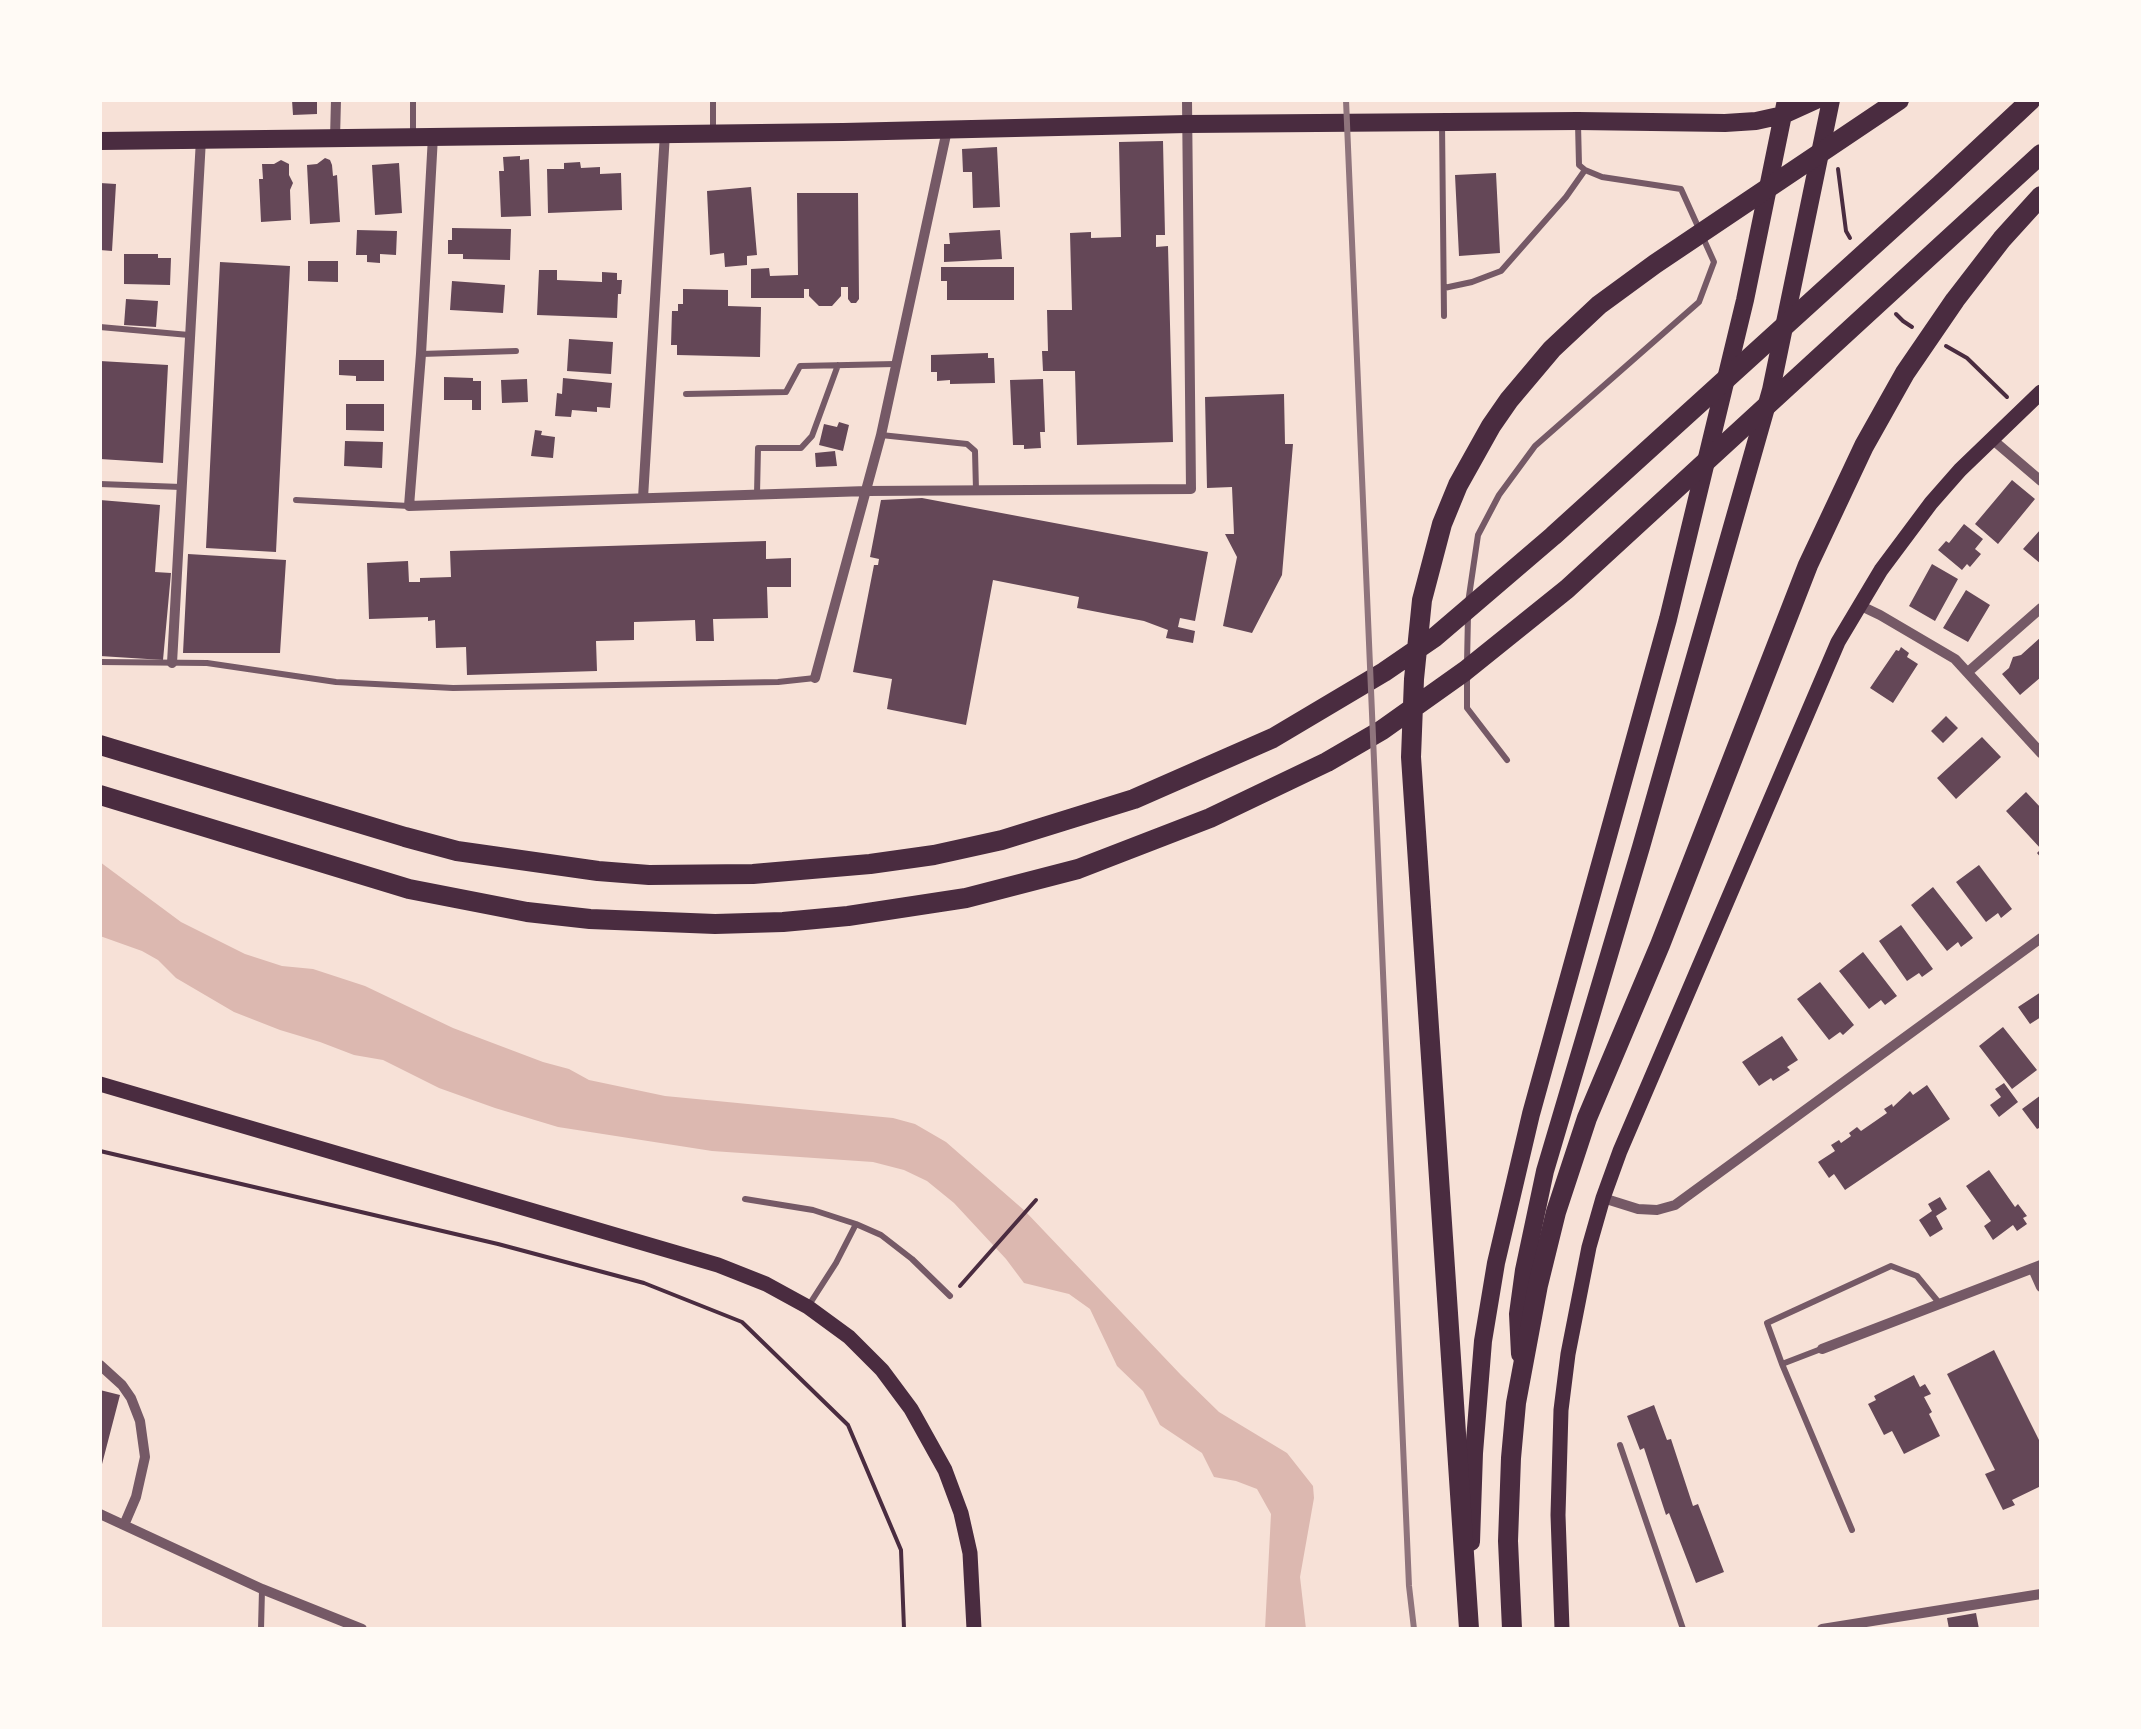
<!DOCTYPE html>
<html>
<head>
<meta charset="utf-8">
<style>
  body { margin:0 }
  #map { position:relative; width:2141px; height:1729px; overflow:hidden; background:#f7e1d7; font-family:Ubuntu,sans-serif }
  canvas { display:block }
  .frame { position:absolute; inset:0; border:102px solid #fffaf5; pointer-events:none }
</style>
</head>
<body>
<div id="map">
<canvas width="2141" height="1729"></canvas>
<div class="frame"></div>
</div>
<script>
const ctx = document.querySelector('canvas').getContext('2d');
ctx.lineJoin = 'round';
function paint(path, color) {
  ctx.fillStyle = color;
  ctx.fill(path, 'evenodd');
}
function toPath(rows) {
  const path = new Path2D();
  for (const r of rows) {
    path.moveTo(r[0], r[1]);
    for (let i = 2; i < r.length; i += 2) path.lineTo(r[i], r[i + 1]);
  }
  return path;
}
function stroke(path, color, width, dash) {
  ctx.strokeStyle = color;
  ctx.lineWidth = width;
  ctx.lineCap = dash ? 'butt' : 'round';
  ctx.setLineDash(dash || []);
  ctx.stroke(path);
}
paint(toPath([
  [100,862,181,922,245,954,282,966,313,969,365,986,453,1028,543,1062,569,1069,589,1080,665,1096,893,1118,915,1124,946,1142,1025,1211,1181,1375,1219,1412,1287,1453,1313,1486,1314,1498,1300,1577,1306,1629,1265,1629,1271,1514,1257,1489,1236,1481,1214,1477,1202,1453,1160,1425,1143,1391,1117,1366,1090,1309,1069,1294,1024,1283,1006,1259,954,1203,927,1181,904,1170,873,1162,712,1151,558,1127,495,1108,439,1088,383,1060,354,1055,320,1042,280,1030,234,1012,176,978,158,960,142,951,100,936]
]), '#dcb8b0');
paint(toPath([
  [292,100,317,100,317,114,293,115],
  [1163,141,1165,235,1156,235,1156,247,1168,246,1173,442,1077,445,1075,371,1043,371,1042,351,1048,351,1047,310,1072,310,1070,233,1091,232,1091,238,1121,237,1119,142],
  [997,147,1000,207,973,208,972,172,963,172,962,149],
  [520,156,520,160,529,159,531,216,501,217,499,171,504,171,503,157],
  [325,158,330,160,332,165,333,176,337,175,340,222,310,224,307,165,317,164],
  [281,160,289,164,289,175,293,183,290,190,291,220,261,222,259,179,263,179,262,164,274,164],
  [580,162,581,168,600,167,600,174,621,173,622,210,548,213,547,169,564,169,564,163],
  [399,163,402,213,375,215,372,165],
  [1496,173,1500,253,1459,256,1455,175],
  [100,183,116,184,112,251,100,250],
  [751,187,757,255,747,256,747,265,725,267,724,253,710,255,707,191],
  [797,193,858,193,859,299,856,303,851,303,848,299,848,287,841,287,841,296,832,306,819,306,809,296,809,289,804,289,804,298,751,298,751,269,769,268,770,276,798,275],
  [452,228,511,229,510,260,463,259,463,254,448,254,448,240,452,240],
  [357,230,397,231,396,255,380,254,380,263,367,262,367,255,356,255],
  [1000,230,1002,259,944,262,944,244,950,244,949,233],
  [124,254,158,254,158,258,171,258,170,285,124,284],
  [308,261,338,261,338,282,308,281],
  [220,262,290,266,276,552,206,548],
  [941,267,1014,267,1014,300,947,300,947,281,941,281],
  [539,270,557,270,557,280,602,282,602,272,617,273,617,280,622,280,621,294,618,294,617,318,537,315],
  [452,281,505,285,503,313,450,310],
  [683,289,728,290,728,306,761,307,760,357,677,355,677,345,671,345,672,311,678,311,678,304,683,304],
  [126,299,158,301,156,327,124,325],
  [569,339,613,342,611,374,567,371],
  [988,353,988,358,994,358,995,383,950,384,950,380,937,381,937,372,931,372,931,355],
  [339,360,384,360,384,381,356,381,356,376,339,375],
  [100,361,168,365,163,463,100,459],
  [444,377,473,378,473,381,481,381,481,410,472,410,472,400,444,400],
  [563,378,612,383,610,408,597,407,597,412,572,410,571,417,555,416,557,393,562,394],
  [527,379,528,402,502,403,501,380],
  [1043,379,1045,432,1040,432,1041,448,1024,449,1024,445,1013,445,1010,380],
  [1284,394,1285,444,1293,444,1282,575,1252,633,1223,626,1237,557,1225,534,1234,534,1232,487,1207,488,1205,397],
  [346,404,384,404,384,431,346,430],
  [839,422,849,425,843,451,819,445,824,424,837,427],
  [535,430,542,431,541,435,555,437,553,458,531,456],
  [345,441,383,442,382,468,344,466],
  [835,451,837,466,816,467,815,453],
  [2012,480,2035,499,1998,544,1975,524],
  [922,498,1208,552,1195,621,1180,618,1178,627,1195,631,1193,643,1166,638,1168,630,1144,621,1077,608,1079,597,993,580,966,725,887,709,892,679,853,672,874,565,878,565,879,559,870,557,881,500],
  [100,500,160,505,155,572,171,573,163,660,100,656],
  [1964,524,1983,539,1975,549,1981,554,1970,567,1967,564,1962,570,1938,550,1946,541,1949,543],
  [2041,529,2041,564,2023,549],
  [766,541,766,559,791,558,791,587,767,587,768,618,713,619,714,641,696,641,695,620,634,622,634,640,596,641,597,671,467,675,466,647,436,648,435,620,428,621,428,617,369,619,367,563,408,561,409,582,420,582,420,578,451,577,450,551],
  [188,554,286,560,280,653,183,653],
  [1932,564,1958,579,1935,621,1909,606],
  [1966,590,1990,605,1968,642,1943,628],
  [2041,637,2041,677,2020,695,2002,674,2009,668,2013,657,2021,655],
  [1901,647,1909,653,1907,657,1918,664,1893,703,1870,688,1896,650,1899,651],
  [1946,716,1958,728,1943,743,1931,731],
  [1982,737,2001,757,1956,799,1937,778],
  [2026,792,2041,808,2041,858,2037,853,2041,849,2006,811],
  [1979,865,2012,909,2001,918,1998,913,1986,922,1956,882],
  [1933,887,1973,938,1961,947,1958,942,1947,951,1911,905],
  [1901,925,1933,969,1922,977,1919,973,1907,981,1879,941],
  [1863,952,1897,996,1885,1005,1881,1000,1869,1009,1839,971],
  [1820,982,1854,1025,1843,1035,1840,1032,1829,1040,1797,999],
  [2041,992,2041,1017,2030,1024,2018,1007],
  [2003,1027,2037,1070,2012,1089,1979,1046],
  [1782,1036,1798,1060,1787,1067,1790,1070,1773,1081,1771,1078,1759,1086,1742,1062],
  [2004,1083,2018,1102,1999,1117,1990,1105,2001,1097,1995,1089],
  [1927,1085,1950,1119,1845,1190,1834,1174,1829,1178,1818,1162,1835,1151,1831,1145,1839,1140,1841,1143,1851,1136,1849,1133,1857,1127,1861,1131,1887,1113,1884,1109,1892,1104,1893,1107,1910,1091,1913,1095],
  [2041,1095,2041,1127,2037,1129,2022,1109],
  [1989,1170,2015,1207,2018,1204,2027,1216,2023,1218,2027,1224,2017,1231,2013,1225,1993,1240,1984,1226,1991,1221,1966,1186],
  [1940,1197,1947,1209,1936,1216,1943,1229,1930,1237,1919,1220,1932,1211,1928,1204],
  [1994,1350,2041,1444,2041,1486,2012,1500,2015,1505,2003,1510,1985,1474,1995,1470,1947,1374],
  [1914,1375,1920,1387,1925,1384,1931,1394,1924,1397,1932,1412,1929,1414,1940,1436,1904,1454,1892,1431,1884,1435,1868,1404,1876,1400,1874,1396],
  [100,1390,120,1395,101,1468,100,1468],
  [1654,1405,1667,1440,1671,1439,1693,1506,1698,1504,1724,1572,1696,1583,1669,1513,1666,1515,1644,1448,1640,1450,1627,1416],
  [1976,1613,1979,1629,1949,1629,1947,1618]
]), '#644757');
stroke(toPath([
  [1838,169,1846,231,1850,238],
  [1896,314,1903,321,1912,327],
  [1946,346,1967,358,2007,397],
  [100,1151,498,1244,644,1283,742,1322,848,1425,901,1550,904,1629],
  [960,1286,1036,1200]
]), '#4a2c40', 4);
stroke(toPath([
  [413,100,413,135],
  [1442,123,1444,316],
  [713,131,713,100],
  [1444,288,1472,282,1501,271,1566,197,1585,170],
  [100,327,189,335],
  [421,354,516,351],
  [686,394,786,392,800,366,895,364],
  [881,435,967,444,975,451,976,490],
  [100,484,181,487],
  [757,494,758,448,801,448,812,436,838,365],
  [296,500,409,506],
  [1468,603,1478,535,1499,495,1535,446,1699,302,1714,262,1681,189,1602,177,1585,170,1579,165,1578,124],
  [100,662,207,663,336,682,453,688,778,682,815,678],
  [1467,663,1468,615],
  [1467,675,1467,708,1507,760],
  [745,1199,813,1210,856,1224],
  [809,1305,836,1263,856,1224,881,1235,912,1259,950,1296],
  [1821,1349,1782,1364,1852,1530],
  [1782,1364,1767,1323,1891,1266,1917,1276,1940,1304],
  [1620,1445,1683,1629],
  [261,1629,262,1590]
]), '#755966', 6);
stroke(toPath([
  [433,136,421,354,409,506,867,491,1191,489,1187,100],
  [335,138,336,100],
  [1993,440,2041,481],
  [643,498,665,133],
  [1859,605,1880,615,1955,659,2041,753],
  [172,663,201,139],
  [1968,672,2041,608],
  [815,678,881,435,947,130],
  [1603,1198,1638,1209,1657,1210,1675,1205,2041,938],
  [2033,1269,2041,1287],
  [1822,1349,2041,1265],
  [100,1365,122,1385,131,1398,140,1421,145,1457,136,1497,124,1525],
  [100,1514,262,1589,362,1629],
  [1822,1629,2041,1594]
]), '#755966', 10);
stroke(toPath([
  [100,1084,718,1265,766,1284,808,1307,849,1337,882,1370,911,1409,945,1470,961,1513,970,1553,974,1629],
  [1562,1629,1558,1515,1561,1410,1568,1354,1589,1247,1603,1198,1620,1151,1838,642,1881,570,1931,503,1960,470,2041,392]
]), '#4a2c40', 15);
stroke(toPath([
  [100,141,843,132,1187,124,1578,121,1725,123,1756,121,1783,115,1816,100],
  [1520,1354,1518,1314,1524,1270,1545,1171,1641,847,1771,390,1831,100],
  [1471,1542,1474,1453,1483,1341,1496,1263,1531,1114,1668,619,1745,300,1786,100]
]), '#4a2c40', 18);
stroke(toPath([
  [100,745,405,837,457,851,598,871,649,875,753,874,870,864,934,855,1002,840,1134,799,1273,738,1384,672,1435,637,1553,536,1940,185,2031,100],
  [100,795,409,889,527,912,590,919,715,924,783,922,848,916,966,898,1078,869,1210,818,1327,762,1382,730,1465,671,1567,589,2041,154],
  [1469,1629,1411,757,1414,679,1422,600,1442,524,1458,485,1491,426,1509,400,1552,349,1599,305,1655,264,1899,100],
  [1512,1629,1508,1541,1511,1458,1516,1403,1538,1285,1556,1212,1587,1118,1660,945,1808,565,1864,446,1905,373,1955,300,2002,239,2041,196]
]), '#4a2c40', 20);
stroke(toPath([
  [1346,100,1409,1586,1414,1629]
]), '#8f747c', 6);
</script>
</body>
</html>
